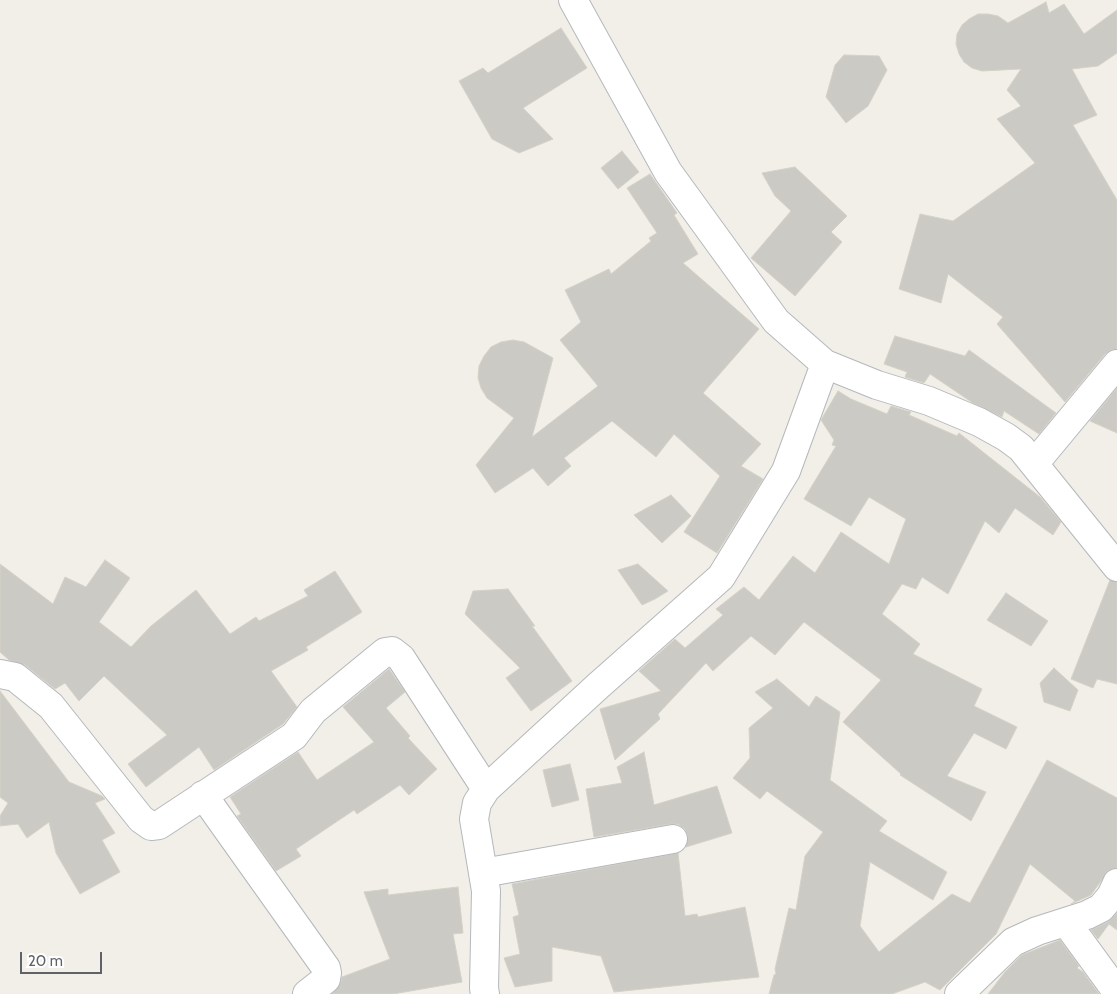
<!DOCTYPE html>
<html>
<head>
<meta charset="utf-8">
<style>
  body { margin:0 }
  #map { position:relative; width:1117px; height:994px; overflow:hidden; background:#f1efe8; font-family:Cabin,sans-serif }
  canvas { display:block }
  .scale { position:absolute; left:20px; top:952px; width:82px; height:22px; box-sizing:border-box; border:2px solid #5f6368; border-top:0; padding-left:6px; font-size:15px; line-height:18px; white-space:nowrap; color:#5f6368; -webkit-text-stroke:4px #fff; paint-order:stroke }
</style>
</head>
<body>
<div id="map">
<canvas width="1117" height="994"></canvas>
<div class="scale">20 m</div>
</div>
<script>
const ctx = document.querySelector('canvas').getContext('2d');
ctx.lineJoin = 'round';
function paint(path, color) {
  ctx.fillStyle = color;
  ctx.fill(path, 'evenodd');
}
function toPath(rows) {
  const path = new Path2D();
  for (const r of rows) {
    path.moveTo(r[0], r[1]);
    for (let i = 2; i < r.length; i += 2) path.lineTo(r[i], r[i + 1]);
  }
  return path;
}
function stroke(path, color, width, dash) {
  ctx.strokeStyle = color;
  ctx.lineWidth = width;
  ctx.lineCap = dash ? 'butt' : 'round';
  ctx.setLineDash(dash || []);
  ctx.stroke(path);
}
const building = toPath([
  [1046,2,1049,13,1064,4,1084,34,1117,10,1117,53,1098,66,1072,69,1097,115,1073,125,1117,200,1117,349,1111,350,1105,354,1065,402,997,324,1003,317,948,274,941,303,899,289,920,214,953,221,1035,163,997,119,1021,106,1007,90,1021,69,982,71,972,68,964,62,959,54,956,44,957,34,962,25,969,19,978,14,988,14,998,16,1008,23,1046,2],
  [561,28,587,68,523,108,553,139,519,153,492,139,459,81,483,68,488,73,561,28],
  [844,55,879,56,887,70,868,106,846,123,826,97,835,65,844,55],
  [622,151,639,172,618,189,601,168,622,151],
  [795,167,847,216,831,232,842,242,795,296,751,258,791,211,775,196,762,173,795,167],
  [650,174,677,213,674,215,698,254,683,263,759,329,703,393,761,444,741,466,763,479,717,553,684,532,720,476,674,434,656,457,612,421,564,458,571,466,548,486,533,468,495,493,476,465,514,418,487,398,481,388,478,378,479,366,484,356,491,347,501,342,513,340,524,342,553,358,532,437,598,386,560,340,581,322,565,290,609,269,611,274,651,241,649,238,657,233,627,188,650,174],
  [895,336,965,356,969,350,1056,413,1039,434,1004,411,1002,417,973,403,930,374,924,383,905,377,907,372,884,364,895,336],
  [1117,388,1117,433,1090,421,1117,388],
  [838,391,851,399,887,414,891,406,911,412,909,415,957,436,959,433,1040,497,1061,522,1053,535,1015,508,999,533,985,521,948,594,922,577,916,589,902,584,882,614,920,644,913,654,982,689,974,706,1017,727,1006,749,974,733,947,776,986,792,971,821,900,775,901,774,843,722,881,680,804,622,775,655,751,636,713,671,706,663,658,714,660,719,615,760,600,709,661,691,639,671,675,639,685,648,723,615,716,609,744,587,759,600,793,556,815,573,841,532,889,564,906,519,869,497,851,526,804,499,836,446,832,445,834,440,821,420,838,391],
  [671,495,691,516,662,543,634,515,671,495],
  [105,560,130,578,99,622,131,647,151,626,196,590,230,634,256,617,259,621,308,596,304,590,335,571,362,612,306,647,308,650,271,671,297,707,283,724,214,770,199,747,146,787,128,764,167,735,104,676,79,701,65,683,55,689,25,665,9,660,0,652,0,564,53,604,65,577,86,587,105,560],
  [638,564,668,591,655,599,642,605,618,570,638,564],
  [1110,580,1117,582,1117,684,1097,679,1093,688,1071,679,1110,580],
  [508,589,535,626,532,626,572,681,531,711,506,678,520,668,465,614,473,591,508,589],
  [1006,593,1048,621,1031,646,987,620,1006,593],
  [1054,668,1078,690,1070,711,1044,702,1040,683,1054,668],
  [389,669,405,692,386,708,410,736,408,738,437,769,409,795,400,785,357,814,354,810,296,849,301,856,276,871,237,816,241,814,230,797,298,752,317,780,374,742,343,707,389,669],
  [777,679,809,707,816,696,840,712,830,780,887,821,879,831,947,872,933,900,870,862,860,926,879,952,952,894,970,903,1047,760,1117,798,1117,868,1108,871,1091,895,1071,904,1075,901,1030,864,996,934,940,990,925,982,892,994,769,994,774,975,776,974,775,969,789,908,796,910,805,856,823,832,767,791,760,799,733,778,750,758,749,728,773,708,755,692,777,679],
  [0,691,69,782,102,796,105,799,95,803,115,833,102,840,120,872,80,894,56,853,49,822,27,838,18,824,0,826,0,816,8,803,0,797,0,691],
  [644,752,654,805,717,786,732,833,686,847,688,836,685,829,678,824,670,824,594,837,586,789,622,783,617,767,644,752],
  [570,764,579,800,552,807,543,770,570,764],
  [678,853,685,916,697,914,698,917,745,907,759,977,614,992,601,956,552,947,552,981,515,987,504,958,520,954,513,917,519,915,512,884,678,853],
  [458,887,463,933,453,934,462,982,393,994,332,994,341,982,342,977,390,959,364,892,388,889,388,895,458,887],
  [1117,913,1117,930,1109,924,1098,939,1091,930,1108,922,1117,913],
  [1060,940,1079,966,1077,968,1083,972,1099,994,988,994,1005,972,1022,955,1060,940]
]);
paint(building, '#cccac5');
stroke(building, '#d6d1c6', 1);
const minor = toPath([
  [573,0,668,172,776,321,825,364,877,385,929,401,979,422,1006,437,1021,448,1117,567],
  [1034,464,1117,364],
  [0,674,15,677,51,706,141,819,151,826,159,825,294,736,313,711,385,652,392,651,401,658,486,789],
  [203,795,326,968,327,973,326,979,307,994],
  [483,873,673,839],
  [1066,922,1117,992],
  [485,994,484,988,486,891,474,819,477,803,486,789,598,686,721,577,786,471,825,364],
  [959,994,1013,942,1037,931,1087,915,1101,908,1111,896,1117,883]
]);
stroke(minor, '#b5b8bc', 30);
stroke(minor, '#fff', 28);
</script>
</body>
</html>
